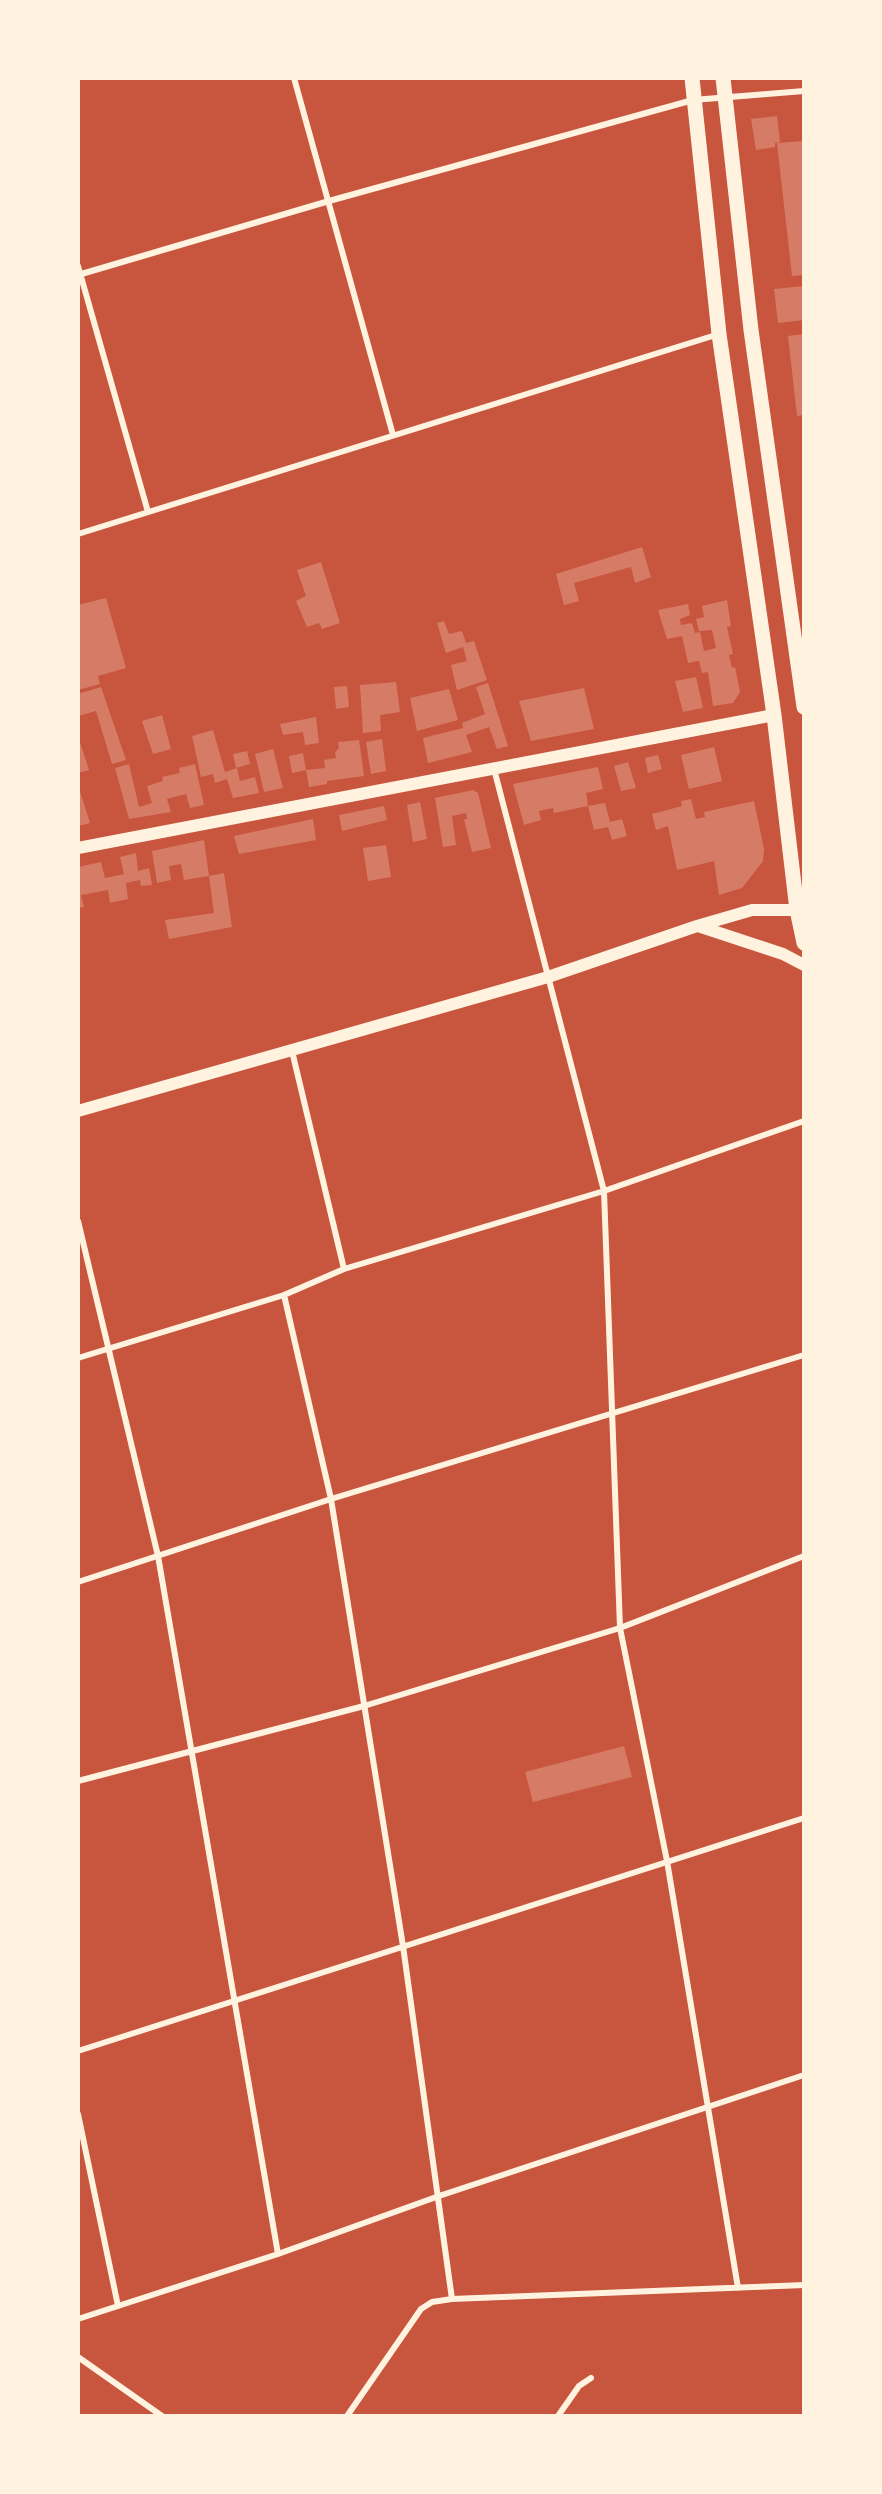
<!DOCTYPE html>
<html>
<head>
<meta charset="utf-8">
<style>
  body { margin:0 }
  #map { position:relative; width:882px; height:2494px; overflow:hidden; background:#c8553d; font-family:Figtree,sans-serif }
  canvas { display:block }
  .frame { position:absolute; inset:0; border:80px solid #fff3e0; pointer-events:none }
</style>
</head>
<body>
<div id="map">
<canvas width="882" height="2494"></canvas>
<div class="frame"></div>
</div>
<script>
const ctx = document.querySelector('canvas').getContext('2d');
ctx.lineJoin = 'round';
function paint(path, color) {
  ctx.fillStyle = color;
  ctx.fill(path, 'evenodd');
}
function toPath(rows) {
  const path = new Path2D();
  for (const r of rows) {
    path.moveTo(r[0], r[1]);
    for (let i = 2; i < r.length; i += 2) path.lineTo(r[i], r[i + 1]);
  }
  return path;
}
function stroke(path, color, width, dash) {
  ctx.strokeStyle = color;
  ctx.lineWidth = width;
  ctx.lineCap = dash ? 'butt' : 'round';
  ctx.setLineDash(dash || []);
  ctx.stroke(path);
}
paint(toPath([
  [777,116,780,142,775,143,775,147,756,150,751,119],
  [804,141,804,275,792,276,777,143],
  [804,286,804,320,778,323,774,289],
  [804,334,804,415,797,416,788,336],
  [642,547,651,577,635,583,631,567,574,583,579,601,564,605,556,574],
  [321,562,340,623,322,629,319,623,307,627,296,601,306,596,297,570],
  [106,598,126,668,98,676,100,684,78,690,78,605],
  [727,600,731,626,727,627,733,654,729,655,732,668,735,667,740,692,733,703,713,706,708,672,702,673,699,661,688,663,682,636,667,639,658,610,688,604,690,615,680,619,681,625,692,623,695,633,700,632,704,651,716,648,712,630,699,631,696,619,704,617,702,606],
  [444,621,449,634,462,631,466,643,474,641,487,680,457,690,451,665,467,661,463,647,446,653,437,623],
  [696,677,703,708,683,712,675,681],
  [396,682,400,712,380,715,381,731,363,733,360,685],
  [488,683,508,746,497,749,489,727,466,735,472,752,428,763,423,738,463,728,462,723,485,714,476,687],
  [347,686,349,707,336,709,334,687],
  [101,687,126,760,112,764,96,711,78,716,78,694],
  [584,688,594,729,531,741,519,701],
  [449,689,458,720,417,731,410,698],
  [162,715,171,749,153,754,142,721],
  [316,717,319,743,305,745,303,732,283,735,280,724],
  [213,730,225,772,237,768,240,781,255,777,259,793,233,798,227,779,215,783,213,774,201,777,192,736],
  [78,736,89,770,78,773],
  [382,739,386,771,371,774,366,742],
  [359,740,364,776,327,781,327,784,309,787,306,770,325,768,324,760,336,758,335,752,339,748,338,742],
  [714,747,722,781,689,789,681,755],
  [273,749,283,788,264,792,255,754],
  [247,751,250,764,236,768,233,754],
  [303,753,306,770,292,773,289,756],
  [658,755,662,769,648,773,645,758],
  [628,762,636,788,621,791,614,766],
  [129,764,139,807,152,803,147,786,163,781,162,777,180,773,179,768,195,764,204,805,190,808,186,794,167,799,171,812,129,819,115,768],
  [598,767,603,789,586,793,588,806,554,813,553,808,539,811,541,820,524,825,513,784],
  [78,785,90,823,78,826],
  [473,790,478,793,491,848,472,852,464,819,467,819,466,813,452,816,456,845,443,847,435,798],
  [691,799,696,819,705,817,704,812,754,801,764,849,763,861,742,888,719,895,714,861,677,870,668,826,656,830,652,814,682,806,681,801],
  [420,802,427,839,413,842,407,805],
  [605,803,610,822,622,819,627,836,612,840,608,827,594,830,588,806],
  [384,806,387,820,342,831,339,815],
  [313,819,316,840,239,854,234,836],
  [204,840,209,876,184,880,181,864,169,866,171,880,157,883,152,851],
  [386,845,391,877,368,881,363,848],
  [136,853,138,871,149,868,152,885,141,886,140,880,126,883,128,899,110,903,108,890,81,895,84,907,78,908,78,867,101,862,105,878,124,874,120,857],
  [224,873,232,927,169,939,165,920,214,913,209,876],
  [624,1746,632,1777,533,1802,525,1772]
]), '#d67c66');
stroke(toPath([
  [294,78,393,435],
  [78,266,148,512],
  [78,275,329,201,693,100,804,91],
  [78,534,719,334],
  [494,769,604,1191,620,1628,667,1861,738,2288],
  [292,1051,344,1269],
  [78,1221,158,1556,278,2254],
  [284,1295,331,1499,403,1946,452,2299],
  [78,1358,284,1295,344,1269,604,1191,804,1121],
  [78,1582,331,1499,804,1355],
  [78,1781,364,1706,620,1628,804,1556],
  [78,2051,804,1818],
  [78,2114,118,2306],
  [78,2319,278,2254,439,2196,804,2075],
  [78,2357,162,2416],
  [347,2416,421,2309,432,2302,452,2299,804,2285],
  [558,2416,579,2386,591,2378]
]), '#fff3e0', 6);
stroke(toPath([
  [78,848,774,715],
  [698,926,783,954,804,965],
  [78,1111,548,977,697,926,752,910,797,910,804,915]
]), '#fff3e0', 12);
stroke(toPath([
  [692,78,719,334,774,715,797,910,804,943],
  [723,78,751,330,804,707]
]), '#fff3e0', 15);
</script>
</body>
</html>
